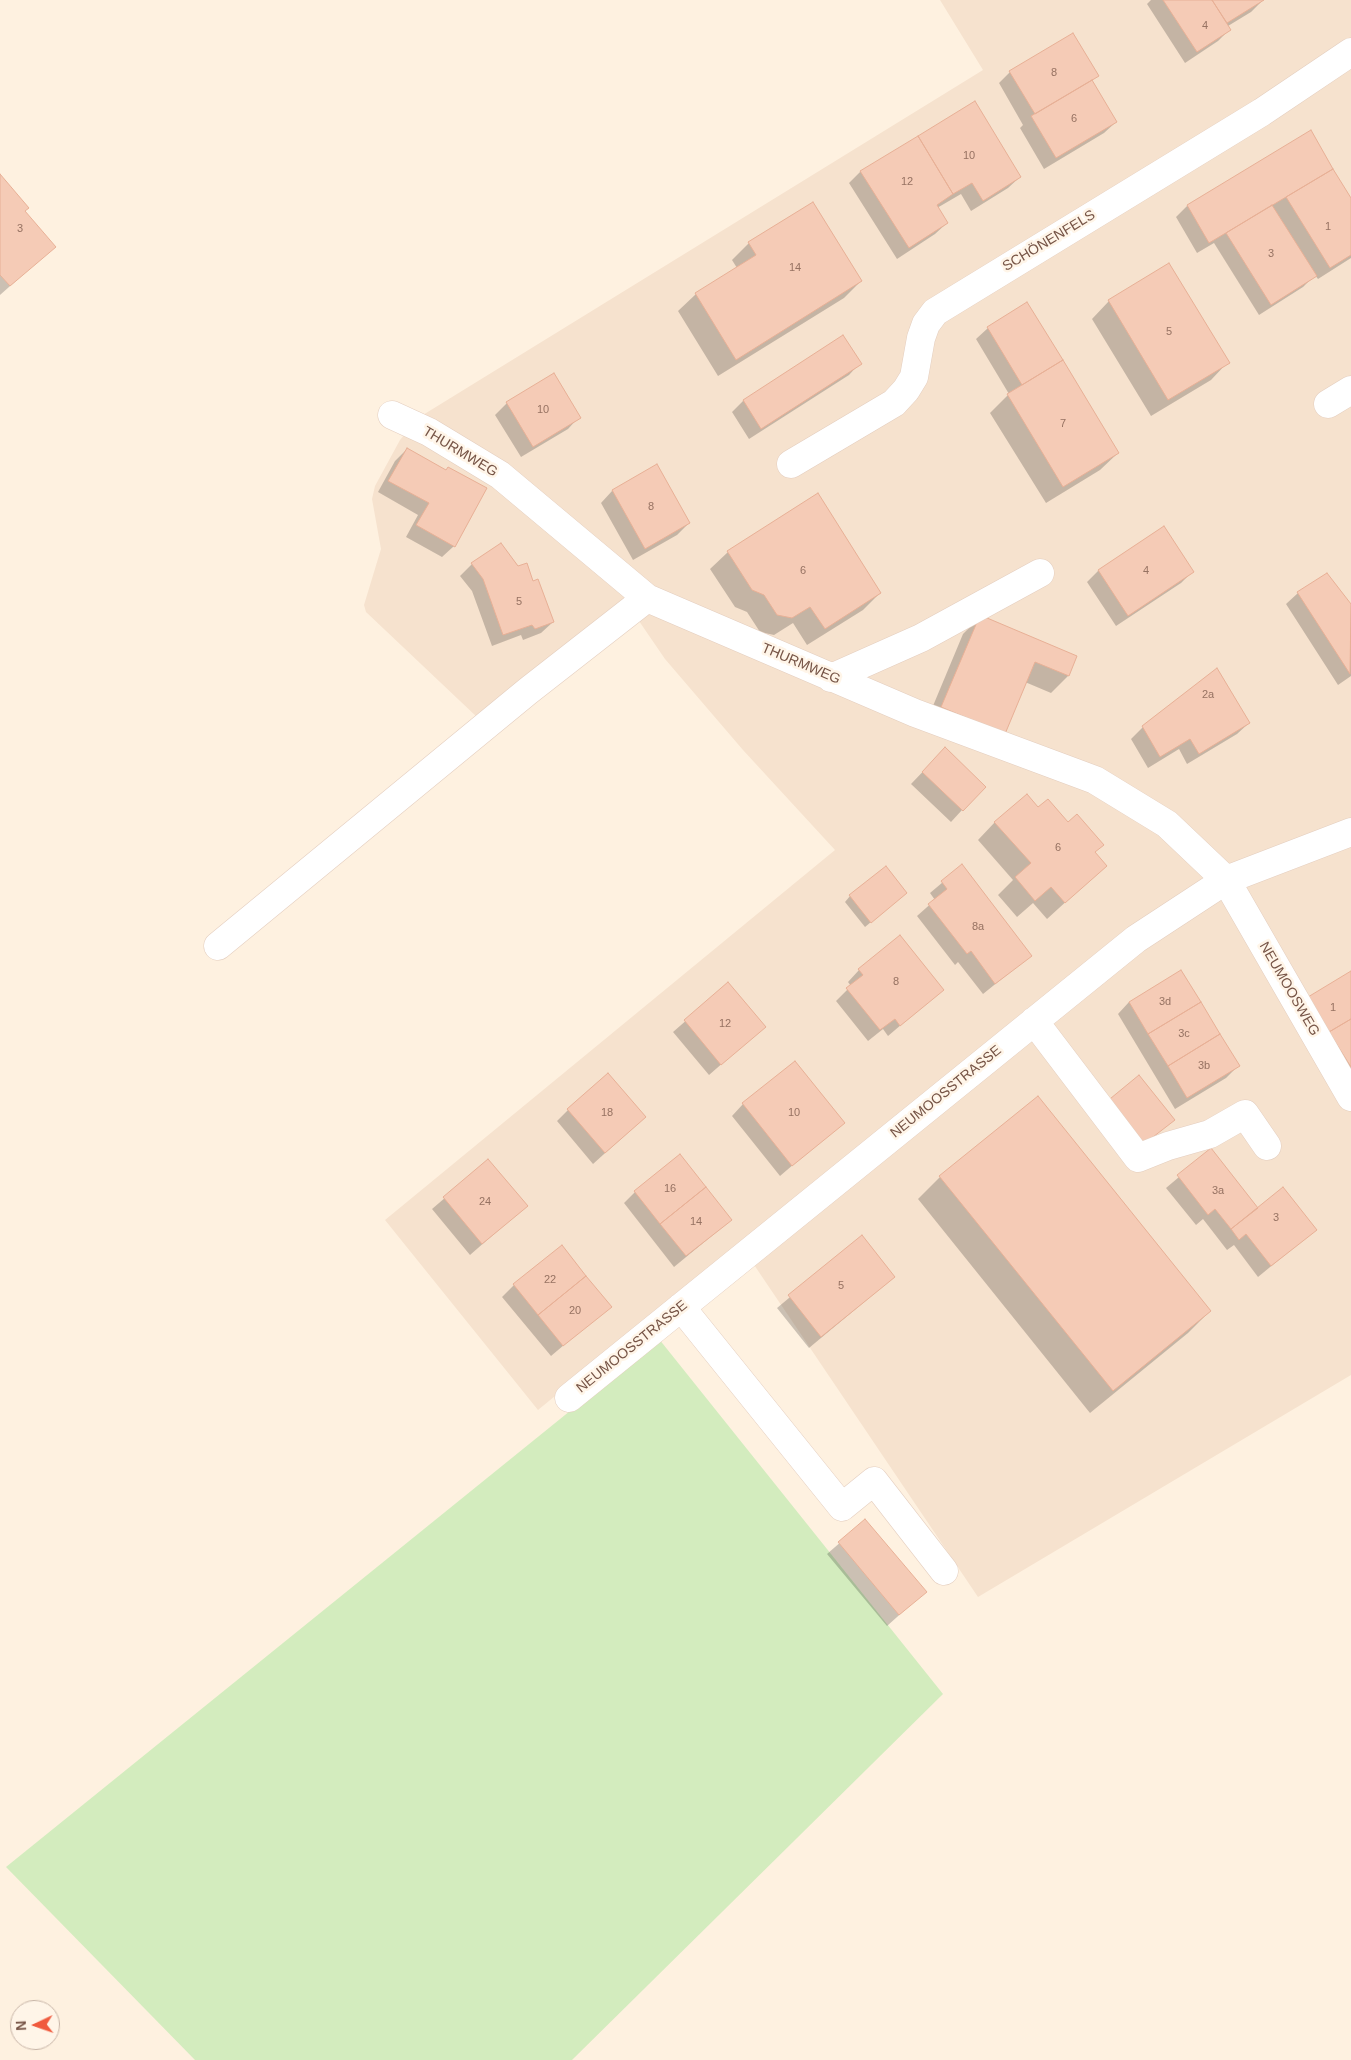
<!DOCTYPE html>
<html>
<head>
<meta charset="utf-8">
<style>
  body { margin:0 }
  #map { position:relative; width:1351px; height:2060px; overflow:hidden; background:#fef1e0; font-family:Helvetica,sans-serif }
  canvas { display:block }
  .north { position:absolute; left:10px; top:2000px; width:50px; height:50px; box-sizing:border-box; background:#fff5e8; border:1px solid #c8b5a7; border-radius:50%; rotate:267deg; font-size:14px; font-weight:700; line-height:20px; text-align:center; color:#765446 }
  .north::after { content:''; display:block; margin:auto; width:18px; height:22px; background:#f05a3d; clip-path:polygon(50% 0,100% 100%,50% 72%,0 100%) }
</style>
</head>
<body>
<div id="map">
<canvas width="1351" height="2060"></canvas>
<div class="north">N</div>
</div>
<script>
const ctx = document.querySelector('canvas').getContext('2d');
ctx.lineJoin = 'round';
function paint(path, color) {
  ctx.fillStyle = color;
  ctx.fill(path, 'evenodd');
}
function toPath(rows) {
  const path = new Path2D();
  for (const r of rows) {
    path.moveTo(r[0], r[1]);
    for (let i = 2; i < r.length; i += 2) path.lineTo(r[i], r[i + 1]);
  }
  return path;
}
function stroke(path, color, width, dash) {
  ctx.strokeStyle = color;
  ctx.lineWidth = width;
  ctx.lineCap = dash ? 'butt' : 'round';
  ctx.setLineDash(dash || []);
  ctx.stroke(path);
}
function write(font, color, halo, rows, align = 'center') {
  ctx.font = font + ' Helvetica,sans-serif';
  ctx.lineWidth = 5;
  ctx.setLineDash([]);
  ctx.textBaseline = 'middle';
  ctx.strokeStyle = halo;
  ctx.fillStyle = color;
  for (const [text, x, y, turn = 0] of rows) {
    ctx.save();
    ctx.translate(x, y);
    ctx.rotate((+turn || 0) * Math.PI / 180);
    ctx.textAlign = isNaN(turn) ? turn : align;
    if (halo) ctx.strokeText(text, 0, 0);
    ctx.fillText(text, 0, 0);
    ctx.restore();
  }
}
paint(toPath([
  [940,0,1351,0,1351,1375,978,1597,740,1244,538,1410,385,1220,835,850,743,750,665,659,626,602,478,718,366,612,364,605,381,549,372,499,375,486,400,440,418,418,983,70]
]), '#f6e2ce');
paint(toPath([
  [659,1339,943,1694,572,2060,195,2060,6,1867]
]), '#d3ecbe');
paint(toPath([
  [1151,0,1263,0,1251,12,1228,26,1230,29,1218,41,1185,63,1147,4],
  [1010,72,1097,76,1091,81,1116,122,1104,133,1044,169,1020,128,1023,125,999,83],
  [1310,132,1351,200,1351,258,1318,279,1315,275,1303,287,1259,315,1214,243,1197,253,1176,217,1188,205],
  [861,171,1020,177,1008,188,971,211,961,194,937,208,947,223,935,234,897,259,849,183],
  [0,176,24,211,54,247,0,295],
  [749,243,861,281,844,298,718,376,678,311,696,294,737,268,732,260],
  [1169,265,1228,362,1211,380,1151,416,1092,319,1109,301],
  [988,328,1118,453,1100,470,1046,503,990,413,1009,394,976,339],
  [842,337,860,363,849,375,749,439,732,412,743,401],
  [553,375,579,417,568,429,521,457,495,415,507,403],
  [407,449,454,546,442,557,406,537,418,515,378,492,395,461],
  [657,466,689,523,677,535,633,560,601,503,612,491],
  [500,545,532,582,553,622,541,633,523,640,521,635,492,646,472,591,460,576,472,564],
  [728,552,880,593,863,610,807,645,793,623,774,635,760,632,747,612,735,607,710,569],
  [1098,571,1193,571,1181,583,1116,626,1087,582],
  [1327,574,1351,606,1351,676,1338,685,1286,604,1298,593],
  [980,617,1076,657,1068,676,1051,693,1025,682,1004,733,925,725,963,634],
  [1217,670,1249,723,1237,734,1187,764,1179,749,1148,768,1131,739,1143,727],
  [934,760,962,810,951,822,911,784],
  [1038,809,1094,853,1105,866,1047,919,1033,903,1017,917,998,895,1013,880,978,840,995,822],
  [962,866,1030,956,983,994,958,962,955,965,917,916,935,900,930,893],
  [906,893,865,927,845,902,850,896],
  [900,937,942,990,888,1036,883,1029,868,1041,836,1001,851,986,848,982,859,970],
  [1351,973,1351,1097,1298,1010],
  [728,984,764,1027,709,1075,673,1032],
  [1129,1002,1238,1066,1226,1078,1175,1109,1118,1014],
  [743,1104,843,1122,780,1176,732,1116],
  [568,1110,645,1117,593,1164,557,1121],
  [1211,1150,1258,1209,1315,1230,1258,1277,1234,1245,1227,1250,1203,1219,1196,1225,1166,1188],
  [488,1161,526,1206,470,1255,432,1209],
  [940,1177,1210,1311,1188,1333,1090,1413,918,1199],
  [635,1192,731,1220,674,1267,624,1203],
  [862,1237,894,1277,809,1348,777,1308],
  [514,1285,610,1306,551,1356,502,1297],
  [865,1521,925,1592,887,1626,827,1554]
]), '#0003');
const building = toPath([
  [1163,0,1212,0,1231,30,1197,52,1163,0],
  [1212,0,1264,0,1227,23,1212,0],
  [1073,33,1099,76,1035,114,1009,71,1073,33],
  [1092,80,1117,122,1056,158,1031,116,1092,80],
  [975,101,1021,177,983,201,972,183,953,194,918,136,975,101],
  [1311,130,1333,169,1209,243,1187,205,1311,130],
  [918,136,953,194,937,205,948,223,909,248,860,171,918,136],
  [1333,169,1351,198,1351,255,1330,268,1286,197,1333,169],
  [0,174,29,208,25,211,56,247,10,286,0,275,0,174],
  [813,202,862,281,736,360,695,293,756,255,748,242,813,202],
  [1272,205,1317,276,1271,305,1226,233,1272,205],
  [1169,263,1230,363,1168,400,1108,300,1169,263],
  [1027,302,1063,360,1022,385,987,327,1027,302],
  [843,335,862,364,761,429,743,400,843,335],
  [1063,360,1119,453,1063,487,1007,394,1063,360],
  [554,373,581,418,533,447,506,402,554,373],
  [407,448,446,470,448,467,487,488,455,547,416,525,429,503,388,481,407,448],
  [657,464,690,523,645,549,612,490,657,464],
  [818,493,881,593,825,629,810,607,792,618,777,615,764,595,752,590,727,551,818,493],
  [1164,526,1194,572,1128,616,1098,570,1164,526],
  [501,543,518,566,527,563,533,581,538,579,554,622,535,629,532,625,503,635,483,579,471,563,501,543],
  [1327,573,1351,604,1350,674,1297,592,1327,573],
  [980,615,1077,656,1069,676,1035,662,1005,734,941,707,980,615],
  [1217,668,1250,723,1199,754,1190,739,1160,757,1142,726,1217,668],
  [945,747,986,787,963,811,922,772,945,747],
  [1027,794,1038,807,1048,799,1068,822,1077,814,1104,845,1095,852,1107,866,1065,903,1051,887,1035,901,1015,877,1031,863,994,822,1027,794],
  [962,864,1032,956,995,984,971,951,967,954,928,904,947,889,941,881,962,864],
  [886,866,907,893,871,923,849,895,886,866],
  [900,935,944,990,900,1026,895,1019,880,1030,846,988,863,975,858,969,900,935],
  [1181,970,1201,1002,1148,1034,1129,1002,1181,970],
  [1351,971,1351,1019,1329,1032,1308,997,1351,971],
  [728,982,766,1027,721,1065,684,1020,728,982],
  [1201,1002,1220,1034,1168,1066,1148,1034,1201,1002],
  [1351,1019,1351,1067,1329,1032,1351,1019],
  [1220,1034,1240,1066,1187,1098,1168,1066,1220,1034],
  [795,1061,845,1123,792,1166,742,1103,795,1061],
  [608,1073,646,1117,605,1153,567,1109,608,1073],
  [1139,1075,1175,1120,1140,1147,1105,1103,1139,1075],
  [1038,1096,1211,1311,1113,1391,939,1176,1038,1096],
  [1211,1148,1258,1208,1231,1229,1215,1209,1208,1215,1177,1175,1211,1148],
  [680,1154,706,1187,660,1224,634,1191,680,1154],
  [488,1159,528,1206,482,1244,443,1197,488,1159],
  [706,1187,732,1220,686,1256,660,1224,706,1187],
  [1283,1187,1317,1230,1271,1266,1246,1234,1239,1240,1231,1229,1283,1187],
  [862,1235,895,1277,821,1337,788,1295,862,1235],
  [562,1245,586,1276,538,1315,513,1284,562,1245],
  [586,1276,612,1307,563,1346,538,1315,586,1276],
  [865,1519,927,1592,899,1615,838,1542,865,1519]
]);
paint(building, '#f5cbb6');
stroke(building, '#e8b096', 1);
const minor = toPath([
  [1328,404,1351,390],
  [392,415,429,432,500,475,647,598,915,713,1095,780,1167,824,1226,880,1351,1097],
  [791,464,894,403,906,390,914,377,921,338,926,324,935,312,1262,112,1351,52],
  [831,678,921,638,1040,573],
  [218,946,528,691,647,598],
  [1034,1021,1138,1158,1168,1146,1210,1134,1245,1114,1267,1146],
  [681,1307,842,1507,874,1481,944,1571],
  [569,1398,1136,939,1226,880,1351,832]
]);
stroke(minor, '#e4cebf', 29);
stroke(minor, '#fff', 28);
write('11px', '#967262', null, [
  ["4",1205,26],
  ["8",1054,73],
  ["6",1074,119],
  ["10",969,156],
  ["12",907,182],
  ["1",1328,227],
  ["3",20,229],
  ["3",1271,254],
  ["14",795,268],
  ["5",1169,332],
  ["10",543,410],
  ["7",1063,424],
  ["8",651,507],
  ["6",803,571],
  ["4",1146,571],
  ["5",519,602],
  ["2a",1208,695],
  ["6",1058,848],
  ["8a",978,927],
  ["8",896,982],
  ["3d",1165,1002],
  ["1",1333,1008],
  ["12",725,1024],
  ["3c",1184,1034],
  ["3b",1204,1066],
  ["18",607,1113],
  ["10",794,1113],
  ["16",670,1189],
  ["3a",1218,1191],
  ["24",485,1202],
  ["3",1276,1218],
  ["14",696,1222],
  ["22",550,1280],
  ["5",841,1286],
  ["20",575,1311]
]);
write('14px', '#765446', '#fff5e8', [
  ["SCHÖNENFELS",1049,241,-31],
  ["THURMWEG",460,452,31],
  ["THURMWEG",801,664,23],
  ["NEUMOOSWEG",1289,989,60],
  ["NEUMOOSSTRASSE",946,1092,-39],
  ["NEUMOOSSTRASSE",632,1347,-39]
]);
</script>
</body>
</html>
